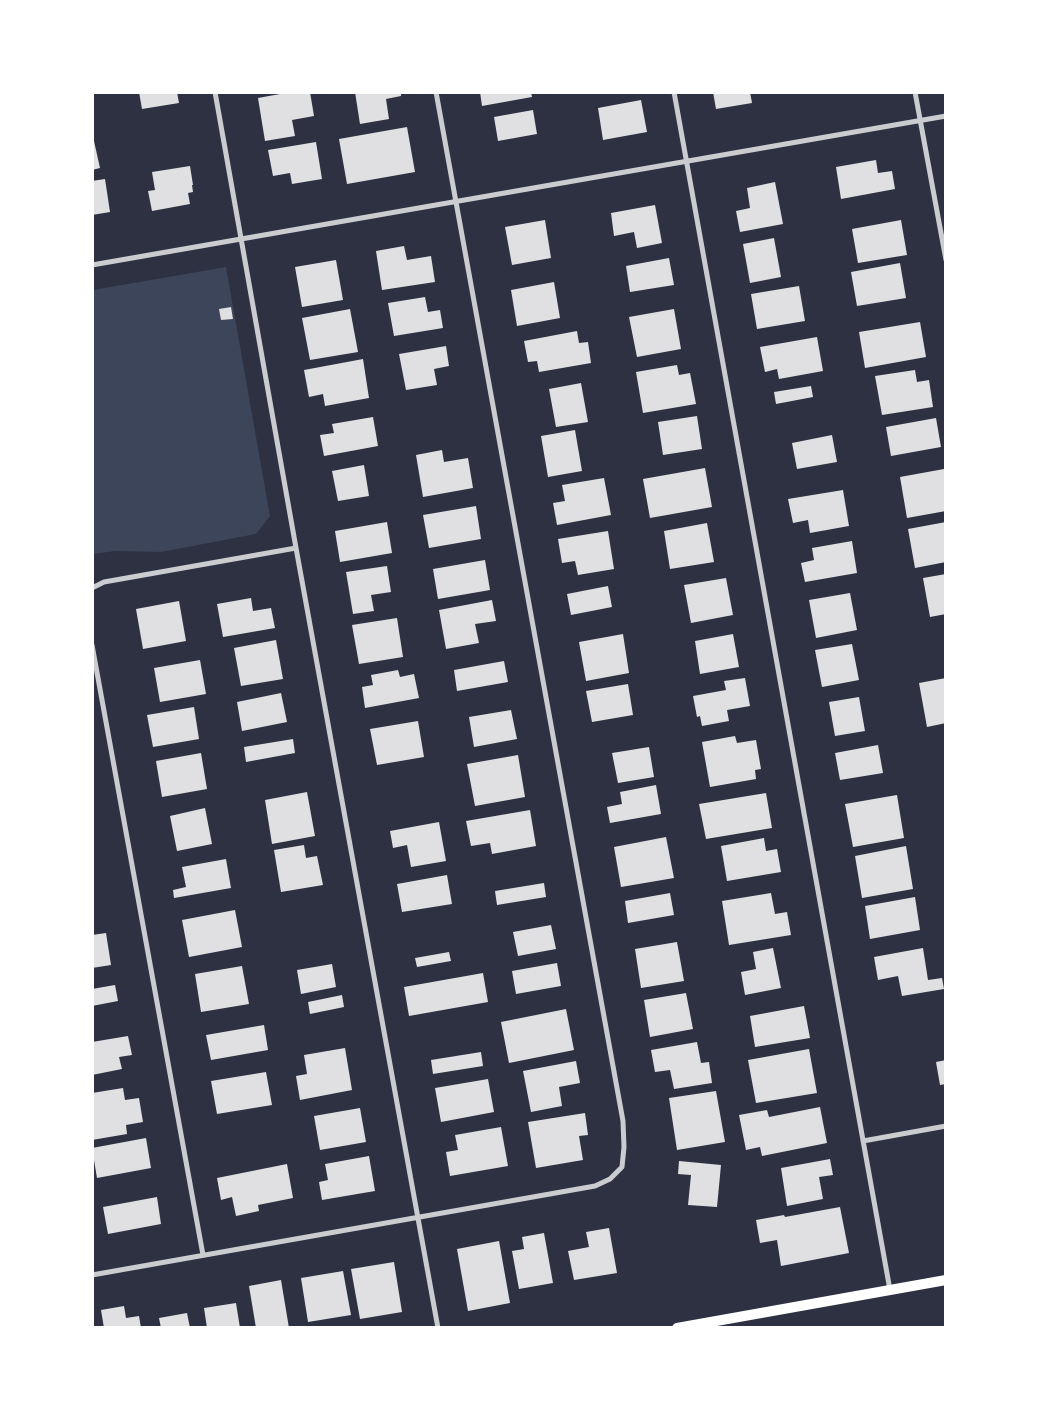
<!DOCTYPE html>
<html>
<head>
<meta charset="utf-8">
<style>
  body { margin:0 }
  #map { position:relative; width:1038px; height:1420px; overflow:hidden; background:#2d3142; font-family:"PT Sans Narrow",sans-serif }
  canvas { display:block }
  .frame { position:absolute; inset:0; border:94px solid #fff; pointer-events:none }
</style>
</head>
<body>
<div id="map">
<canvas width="1038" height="1420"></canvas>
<div class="frame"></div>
</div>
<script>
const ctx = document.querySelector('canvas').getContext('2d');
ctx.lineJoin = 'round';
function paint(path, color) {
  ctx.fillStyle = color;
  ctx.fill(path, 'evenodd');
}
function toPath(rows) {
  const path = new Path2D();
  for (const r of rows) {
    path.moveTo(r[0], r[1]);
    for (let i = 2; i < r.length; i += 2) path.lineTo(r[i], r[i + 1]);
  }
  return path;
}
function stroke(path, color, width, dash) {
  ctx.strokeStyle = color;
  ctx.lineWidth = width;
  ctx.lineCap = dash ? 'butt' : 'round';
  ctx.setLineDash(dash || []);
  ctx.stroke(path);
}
paint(toPath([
  [226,267,270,516,256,534,161,552,115,551,93,554,93,290]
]), '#3c4559');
paint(toPath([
  [139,92,177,92,179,103,142,109],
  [291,92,310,92,314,116,292,120,295,136,265,141,258,98],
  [355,92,401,92,401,96,386,99,389,119,360,124],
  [480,92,531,92,532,97,482,106],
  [713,92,750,92,752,103,716,109],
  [641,100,647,132,603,140,598,108],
  [533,110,537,134,498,141,494,117],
  [407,127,415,172,347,184,339,139],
  [92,132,100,168,92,170],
  [316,142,322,179,292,184,290,173,273,176,268,150],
  [876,160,878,173,892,171,895,189,841,199,836,167],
  [190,166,193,185,192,185,193,192,188,193,190,204,152,211,148,191,155,190,152,172],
  [105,179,110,212,92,215,92,181],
  [775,182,783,224,740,232,736,211,750,208,747,188],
  [655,205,662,243,637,248,634,232,614,236,611,213],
  [545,220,551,258,512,265,505,227],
  [901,220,907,255,858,263,852,229],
  [774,238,781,277,750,283,743,244],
  [404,246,407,260,431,256,435,282,382,290,376,251],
  [669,258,674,285,630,292,626,266],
  [336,260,343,300,302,307,295,267],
  [900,263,906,298,857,306,851,272],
  [554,282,560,318,517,326,511,290],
  [799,286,805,321,757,329,751,294],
  [425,297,428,312,440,310,443,328,394,336,388,303],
  [231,307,233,319,221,320,219,309],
  [350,309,358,352,310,360,302,318],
  [674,309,681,349,637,357,629,317],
  [920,322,926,357,865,368,859,332],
  [577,331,579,343,588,342,591,363,539,372,537,361,528,362,524,341],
  [817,337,823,371,779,379,777,369,765,372,760,347],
  [446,346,449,366,434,369,437,385,406,390,399,354],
  [363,359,369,398,325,406,323,394,309,397,304,370],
  [677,365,679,375,690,373,696,404,643,413,636,372],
  [915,370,917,382,929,380,933,407,882,415,875,376],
  [581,383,588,422,556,427,549,389],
  [811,386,813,397,776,404,774,392],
  [697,416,702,449,663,455,658,422],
  [373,417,378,446,324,456,320,435,334,433,332,424],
  [936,418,941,447,891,456,886,427],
  [575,430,582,471,548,477,541,436],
  [832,435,837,462,797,469,792,443],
  [442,450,444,462,468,458,473,488,423,497,416,455],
  [364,465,369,496,338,501,332,471],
  [705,468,712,507,650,518,643,479],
  [944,469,946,511,907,518,900,477],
  [604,478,611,515,557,525,553,503,565,501,562,485],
  [843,490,849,526,810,533,808,520,793,523,788,499],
  [476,506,481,539,429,548,423,515],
  [387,522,392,553,340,562,335,531],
  [946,522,946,562,915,568,908,529],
  [707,523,714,562,670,569,664,531],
  [608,531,614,569,578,575,575,561,562,563,558,539],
  [852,541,857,573,805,582,801,563,814,560,812,548],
  [485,560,490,590,438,599,433,569],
  [387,566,391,592,371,595,374,611,353,614,346,572],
  [946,574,946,614,930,617,923,578],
  [726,578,733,615,691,623,684,585],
  [608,586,612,607,571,615,567,594],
  [850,593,857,630,816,638,809,600],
  [251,598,253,611,271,608,275,628,223,637,217,604],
  [492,600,496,621,475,624,479,643,446,649,439,610],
  [179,601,186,641,143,649,136,609],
  [397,618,403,657,359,664,352,625],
  [623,634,629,673,586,681,579,642],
  [733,634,739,667,700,674,695,641],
  [276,640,283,679,241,686,234,648],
  [852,644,859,680,822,687,815,650],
  [200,660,206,694,160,702,154,668],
  [504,661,508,682,457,691,454,670],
  [398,670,400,677,414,674,419,698,365,708,362,687,373,685,371,675],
  [745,678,750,706,727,710,729,721,702,726,700,716,697,717,693,696,726,690,724,681],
  [946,678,946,723,927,727,919,683],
  [628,684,633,715,592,722,586,691],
  [281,693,287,722,242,731,237,702],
  [859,697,865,731,835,736,829,702],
  [194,707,199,739,153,747,147,715],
  [511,710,517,739,474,747,469,717],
  [418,721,424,757,377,765,370,729],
  [735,736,737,743,756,740,761,769,755,770,756,779,710,787,702,742],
  [293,739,295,753,246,762,244,747],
  [878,745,883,773,840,780,835,753],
  [649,747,654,777,618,783,612,753],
  [201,753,207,789,162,797,156,761],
  [518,755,525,797,475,806,467,764],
  [656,785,661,814,610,823,607,807,622,804,620,792],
  [307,792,315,836,272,844,265,800],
  [766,793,772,828,706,839,699,804],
  [897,795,904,838,853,847,845,804],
  [205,808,212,844,177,851,170,816],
  [530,810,536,846,492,854,490,843,471,846,466,821],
  [439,822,446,861,411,867,407,845,393,848,390,831],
  [666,837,674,878,621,887,614,847],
  [764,838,766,851,777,849,781,872,727,881,721,846],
  [304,845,306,858,317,856,323,885,281,892,274,850],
  [906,846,913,889,862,898,855,856],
  [226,859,231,888,174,898,173,890,186,887,182,867],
  [447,875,452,904,402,912,397,884],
  [544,883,546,897,497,905,495,891],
  [670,893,674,915,628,923,625,901],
  [771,893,775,914,787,912,791,935,729,945,722,901],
  [915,897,920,930,870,939,865,906],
  [235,910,242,947,189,957,182,920],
  [551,925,556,949,518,956,513,932],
  [106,933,111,965,92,968,92,935],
  [677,942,684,981,641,988,635,949],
  [773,948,781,988,745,995,741,972,756,969,753,952],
  [923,948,928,980,942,978,944,989,902,996,898,976,878,980,874,957],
  [449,952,451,961,417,967,415,958],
  [557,963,561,986,516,994,512,971],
  [332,964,336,987,301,994,297,970],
  [242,966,249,1004,201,1012,195,974],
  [483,973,488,1002,409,1016,404,987],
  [115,985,118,1001,92,1006,92,989],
  [686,993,693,1029,650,1037,644,1000],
  [342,995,344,1007,310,1014,308,1002],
  [804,1006,810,1038,755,1047,750,1016],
  [566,1009,574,1050,509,1063,501,1022],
  [264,1025,268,1050,211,1060,206,1035],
  [128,1036,132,1055,119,1057,122,1069,92,1075,92,1042],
  [697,1042,701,1063,709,1062,712,1083,674,1089,670,1070,655,1072,651,1050],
  [345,1048,352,1090,300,1100,296,1076,307,1074,304,1055],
  [809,1049,817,1093,756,1103,748,1060],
  [481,1052,483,1066,433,1074,431,1060],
  [946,1060,946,1084,940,1085,936,1062],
  [576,1061,580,1083,559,1087,562,1106,531,1112,523,1071],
  [266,1072,272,1105,217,1114,211,1081],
  [488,1079,494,1112,441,1122,435,1088],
  [123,1088,125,1100,139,1098,143,1122,126,1125,127,1134,92,1140,92,1093],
  [716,1091,725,1142,677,1150,669,1098],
  [820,1107,827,1143,762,1156,760,1147,746,1150,739,1115,767,1110,769,1117],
  [360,1108,366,1142,320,1150,314,1116],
  [585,1113,588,1135,579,1136,583,1160,536,1168,528,1122],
  [501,1127,508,1166,450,1176,446,1152,458,1150,455,1135],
  [146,1138,151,1168,97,1178,92,1148],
  [369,1156,375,1191,322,1200,319,1182,328,1180,325,1164],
  [830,1159,833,1175,819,1177,823,1199,787,1206,781,1168],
  [679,1161,721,1165,717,1207,688,1205,691,1175,678,1174],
  [287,1164,293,1198,258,1205,259,1211,236,1216,232,1197,221,1200,217,1178],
  [157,1197,161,1224,108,1234,103,1207],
  [840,1207,849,1253,781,1266,777,1240,760,1243,756,1220,784,1215,785,1217],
  [609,1228,617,1273,574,1280,568,1251,589,1247,586,1232],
  [544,1233,553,1283,519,1289,512,1251,524,1249,522,1237],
  [499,1241,510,1303,468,1311,457,1249],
  [394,1262,402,1312,360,1319,351,1269],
  [343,1271,351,1315,308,1322,301,1278],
  [281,1280,289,1328,256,1328,249,1286],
  [236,1303,240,1328,207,1328,204,1308],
  [124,1306,126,1318,139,1316,141,1328,104,1328,101,1310],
  [187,1313,190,1328,161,1328,159,1318]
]), '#e0e0e3');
stroke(toPath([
  [215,92,296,548,438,1328],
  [674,92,890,1290],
  [915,92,946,260],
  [92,265,946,116],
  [92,588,104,582,296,548],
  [92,645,203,1255],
  [863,1141,946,1126],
  [92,1275,595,1186,610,1179,622,1167,624,1147,623,1121,436,92]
]), '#caccd0', 5);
stroke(toPath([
  [677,1328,946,1280]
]), '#fff', 10);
</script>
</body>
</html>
